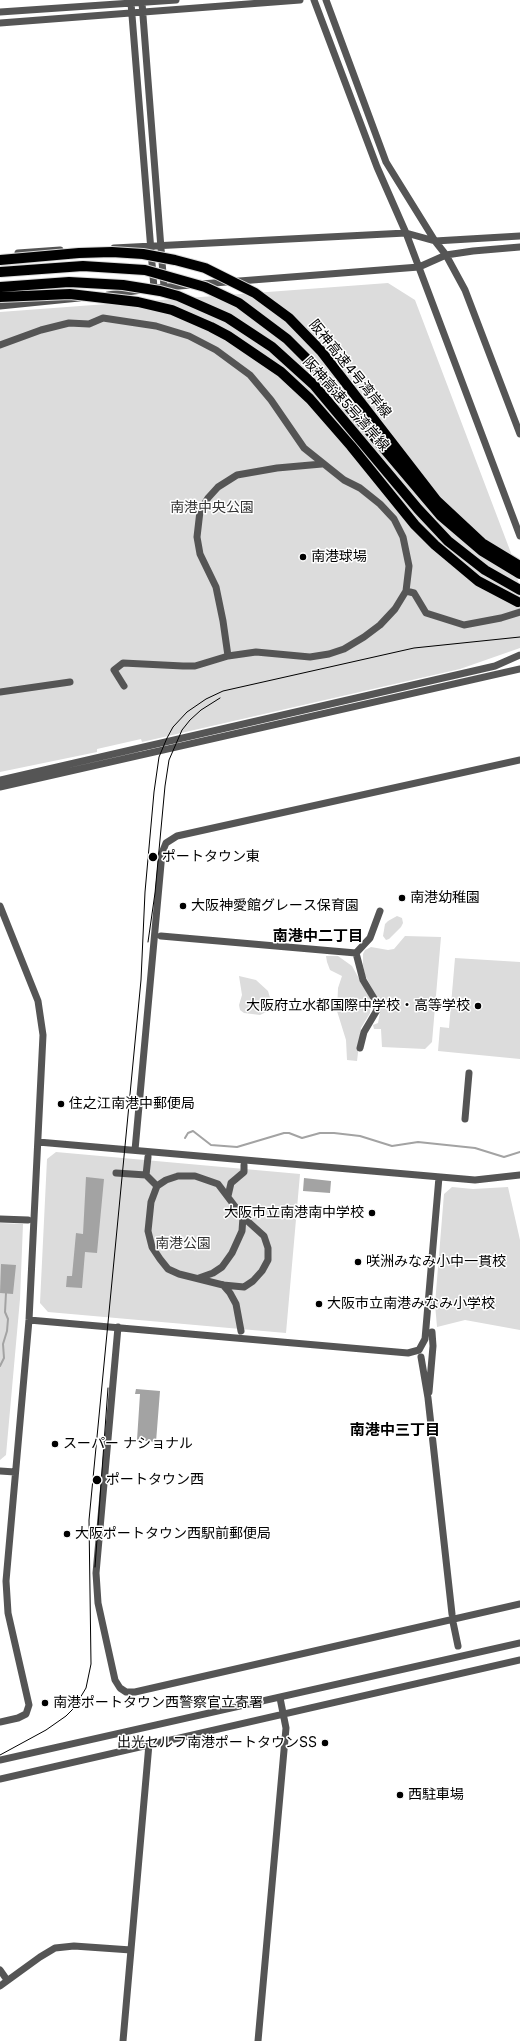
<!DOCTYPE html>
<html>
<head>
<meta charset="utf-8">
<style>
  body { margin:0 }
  canvas { display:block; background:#fff }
</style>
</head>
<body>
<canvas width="520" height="2041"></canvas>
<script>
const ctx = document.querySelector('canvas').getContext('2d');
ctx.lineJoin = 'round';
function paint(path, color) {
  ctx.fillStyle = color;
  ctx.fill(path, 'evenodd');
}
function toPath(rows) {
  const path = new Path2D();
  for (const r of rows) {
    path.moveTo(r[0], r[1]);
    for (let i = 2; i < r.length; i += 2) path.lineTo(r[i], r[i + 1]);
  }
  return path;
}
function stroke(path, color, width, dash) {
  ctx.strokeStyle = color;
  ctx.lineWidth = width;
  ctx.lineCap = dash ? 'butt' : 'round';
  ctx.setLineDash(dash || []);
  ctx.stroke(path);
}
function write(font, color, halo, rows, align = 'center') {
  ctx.font = font + ' Inter,"Noto Sans JP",sans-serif';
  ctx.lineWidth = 3;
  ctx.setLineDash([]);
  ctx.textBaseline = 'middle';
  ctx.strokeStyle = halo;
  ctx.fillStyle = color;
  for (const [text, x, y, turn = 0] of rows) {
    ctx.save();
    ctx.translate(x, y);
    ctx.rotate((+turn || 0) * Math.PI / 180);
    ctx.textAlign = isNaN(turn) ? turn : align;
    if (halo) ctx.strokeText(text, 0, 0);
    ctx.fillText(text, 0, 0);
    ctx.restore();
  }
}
paint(toPath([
  [388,283,415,300,511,553,520,589,520,648,460,669,142,742,141,739,97,749,97,752,0,772,0,312],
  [397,916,402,918,403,923,401,927,389,939,386,940,383,936,385,924,388,921],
  [405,936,441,937,432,1042,425,1049,382,1047,381,1029,374,1029,373,1025,378,1023,380,1012,377,998,365,975,363,965,363,954,365,950,371,947,388,950,394,949],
  [326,956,338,956,352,966,371,1000,370,1013,361,1028,357,1061,347,1060,346,1040,337,1011,338,988,342,976,330,970,327,962],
  [455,958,520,962,520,1059,438,1051,440,1027,449,1028],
  [239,976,256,980,268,991,271,1001,266,1012,260,1015,244,1013,240,1010,239,1005,242,995],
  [56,1152,300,1174,286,1333,48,1312,40,1303,47,1159],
  [452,1187,473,1189,508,1187,520,1240,520,1330,465,1320,437,1327,435,1304,444,1194],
  [0,1223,23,1224,20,1299,6,1455,0,1460]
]), '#dcdcdc');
paint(toPath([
  [86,1177,104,1179,97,1253,85,1252,82,1288,66,1287,67,1276,72,1276,76,1233,83,1234],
  [304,1178,331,1181,330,1193,303,1191],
  [1,1264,16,1265,13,1294,0,1293],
  [136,1389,160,1391,156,1442,137,1440,140,1394,135,1394]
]), '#a3a3a3');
stroke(toPath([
  [185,1138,188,1133,193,1131,211,1145,237,1147,284,1133,289,1133,302,1138,320,1133,334,1133,360,1136,392,1146,418,1142,475,1148,504,1157,520,1152],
  [0,1366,4,1358,3,1344,7,1331,8,1319,5,1312,6,1293]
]), '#a3a3a3', 2);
stroke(toPath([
  [314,0,377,167,406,233,520,536],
  [326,0,386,162,435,241,446,255,465,290,520,434],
  [131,3,154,288],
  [142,3,164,287],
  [0,12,176,0],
  [0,23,300,0],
  [114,248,406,233,435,241,520,236],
  [18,253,60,250],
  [201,284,419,267,446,255,473,251,520,247],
  [155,288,191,285],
  [108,295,141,290],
  [0,306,79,298],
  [0,345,41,330,69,323,89,324,103,318,156,326,189,336,216,350,250,375,271,400,304,448,344,480,360,488,380,504,394,519,403,537,409,566,406,591,395,609,380,625,364,637,344,649,329,654,310,657,256,652,228,656,195,666,183,666,123,663,114,670,124,686],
  [406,591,414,593,426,613,464,625,501,618,520,612],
  [228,656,223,621,216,587,200,554,197,537,200,511,208,498,218,487,237,475,277,468,322,464],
  [0,692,70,682],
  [0,780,495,666,520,655],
  [0,787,520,669],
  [0,906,38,1001,43,1035,29,1320,6,1581,8,1613,29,1705,26,1714,18,1718,0,1722],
  [161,936,356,953],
  [356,953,363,980,375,1000,377,1010,364,1032,360,1048],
  [356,953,370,938,380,911],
  [465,1119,469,1073],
  [38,1142,475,1180,520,1175],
  [135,1150,162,853,166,843,177,836,520,760],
  [116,1173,146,1175,157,1186],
  [146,1175,148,1157],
  [178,1176,195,1176,218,1184,243,1217,264,1236,268,1248,268,1260,262,1271,253,1281,244,1287,223,1285,179,1274,168,1269,160,1259,152,1247,148,1231,151,1202,157,1186,166,1180,178,1176],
  [228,1196,231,1183,244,1172,244,1165],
  [0,1219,28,1220],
  [199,1278,213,1273,222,1267,232,1253,242,1231,243,1217],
  [223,1285,230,1293,236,1304,241,1331],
  [29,1320,408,1353,419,1350,425,1339,439,1177],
  [118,1327,96,1573,98,1603,115,1680,120,1688,126,1692,135,1692,520,1604],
  [421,1357,428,1398,452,1614],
  [429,1392,433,1346,432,1332],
  [0,1471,15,1472],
  [453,1622,458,1646],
  [0,1760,520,1643],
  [0,1779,520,1660],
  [0,1970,7,1980],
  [0,1986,40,1957,55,1948,74,1946,131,1950],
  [123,2041,149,1744],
  [258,2041,286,1728,280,1698]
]), '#555', 7);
stroke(toPath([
  [148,942,155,893,165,786,169,760,182,730,190,720,201,710,220,698],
  [95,1567,108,1388],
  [0,1755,46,1730,66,1716,74,1708,86,1688,91,1664,89,1520,141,980,145,892,154,792,159,757,167,738,173,727,187,712,206,699,223,691,414,648,520,637]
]), '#000', 1);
const highwayBridge = toPath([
  [0,260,79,253,112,252,143,254,175,260,205,268,255,293,289,318,321,351,437,501,482,543,520,566],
  [0,272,83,266,145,270,205,287,239,303,287,339,315,367,441,516,482,551,520,574],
  [0,287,69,282,123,285,160,291,178,296,228,318,272,347,314,385,418,509,448,541,485,570,520,590],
  [0,297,70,294,138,302,172,310,211,327,228,336,281,372,310,399,351,446,415,525,435,545,478,581,518,602]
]);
stroke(highwayBridge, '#dbdbdb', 12, []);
stroke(highwayBridge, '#000', 10);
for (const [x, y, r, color] of [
  [303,557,4,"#000"],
  [153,857,5,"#000"],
  [402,898,4,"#000"],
  [183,906,4,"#000"],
  [478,1006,4,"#000"],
  [61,1104,4,"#000"],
  [372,1213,4,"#000"],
  [358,1262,4,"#000"],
  [319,1304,4,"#000"],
  [55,1444,4,"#000"],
  [97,1480,5,"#000"],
  [67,1534,4,"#000"],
  [45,1703,4,"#000"],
  [325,1743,4,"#000"],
  [400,1795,4,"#000"]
]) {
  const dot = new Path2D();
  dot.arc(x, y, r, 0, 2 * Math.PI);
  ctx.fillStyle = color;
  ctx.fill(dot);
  stroke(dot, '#fff', 1.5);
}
write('14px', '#000', '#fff', [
  ["阪神高速4号湾岸線",350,369,51],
  ["阪神高速5号湾岸線",346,404,48]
]);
write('14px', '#333', '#fff', [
  ["南港中央公園",212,508],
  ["南港公園",183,1244]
]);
write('14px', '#000', '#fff', [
  ["南港球場",311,557],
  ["ポートタウン東",162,857],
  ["南港幼稚園",410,898],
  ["大阪神愛館グレース保育園",191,906],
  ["大阪府立水都国際中学校・高等学校",470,1006,"right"],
  ["住之江南港中郵便局",69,1104],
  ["大阪市立南港南中学校",364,1213,"right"],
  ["咲洲みなみ小中一貫校",366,1262],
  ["大阪市立南港みなみ小学校",327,1304],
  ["スーパー ナショナル",63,1444],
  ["ポートタウン西",106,1480],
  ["大阪ポートタウン西駅前郵便局",75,1534],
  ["南港ポートタウン西警察官立寄署",53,1703],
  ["出光セルフ南港ポートタウンSS",317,1743,"right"],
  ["西駐車場",408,1795]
], 'left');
write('bold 15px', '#000', '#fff', [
  ["南港中二丁目",318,936],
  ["南港中三丁目",395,1430]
]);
</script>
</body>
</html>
